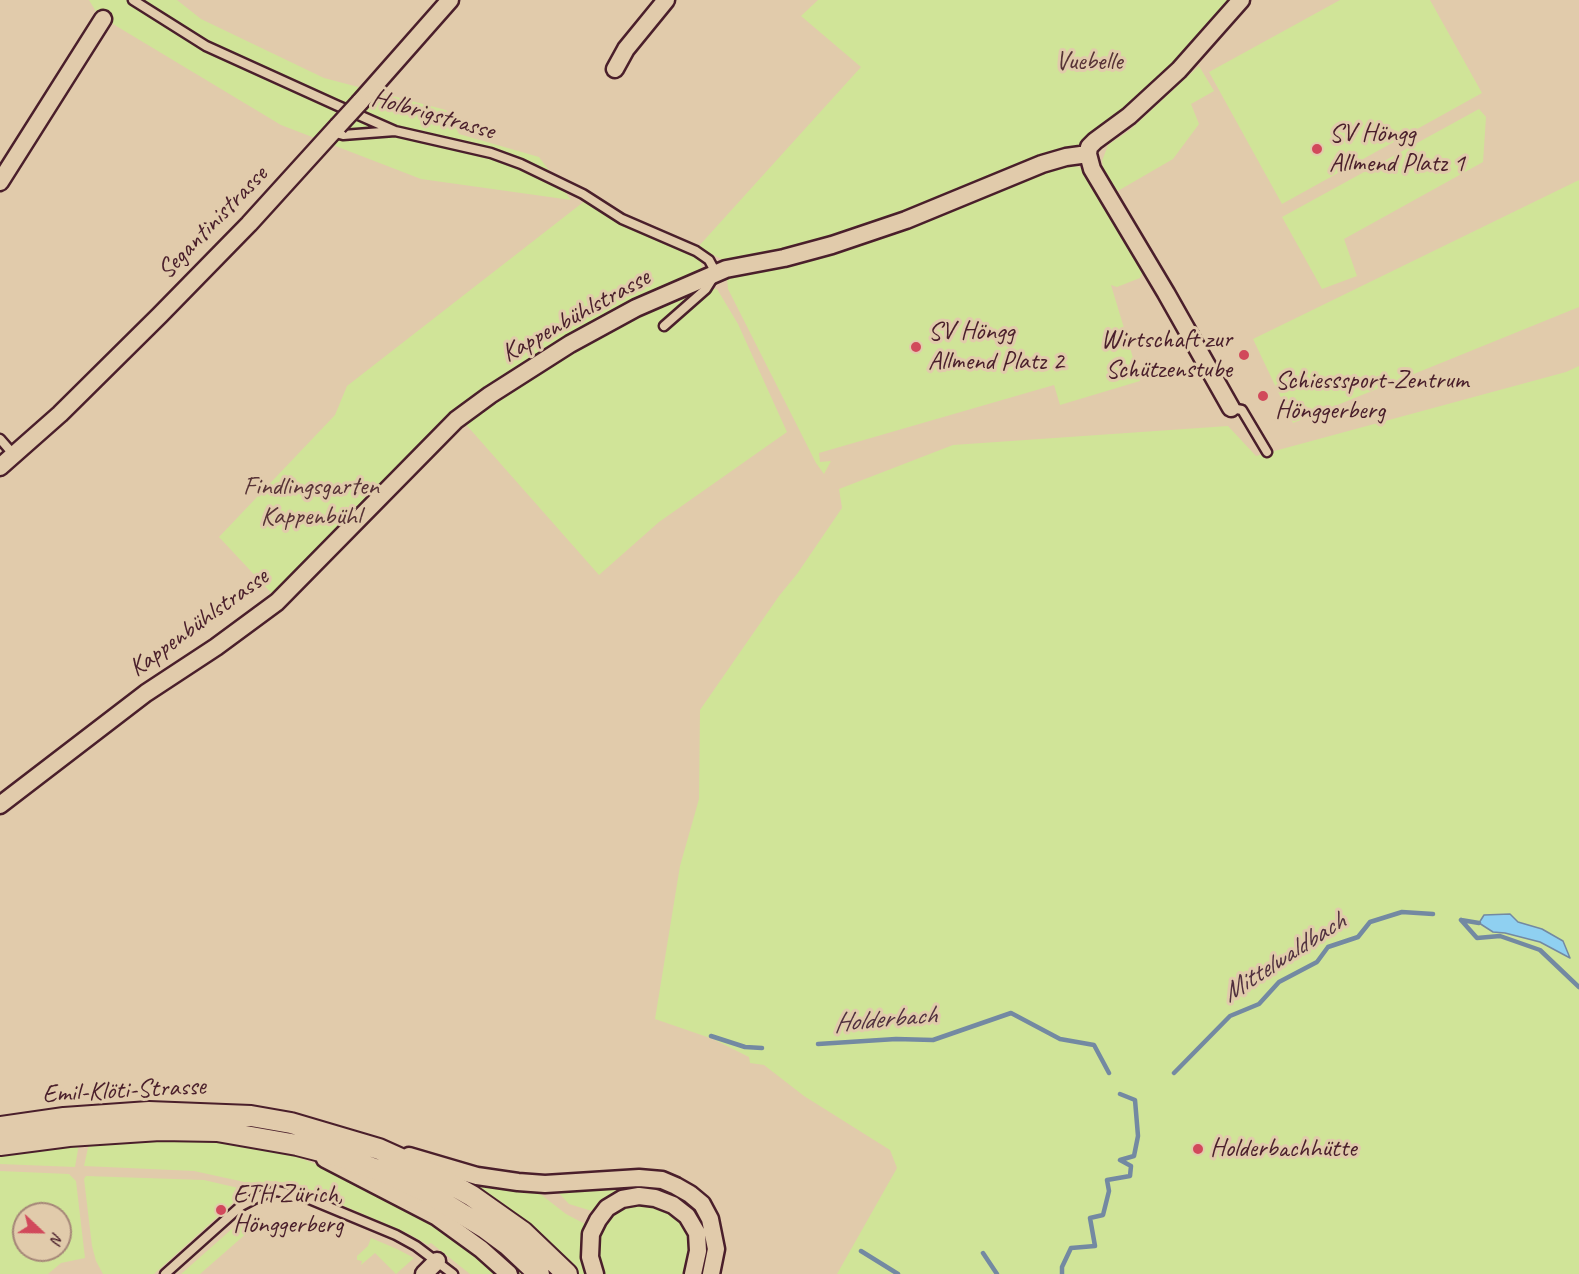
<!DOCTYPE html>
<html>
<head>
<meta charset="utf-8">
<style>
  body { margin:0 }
  #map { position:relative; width:1579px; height:1274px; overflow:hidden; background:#e1cbab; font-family:Caveat,sans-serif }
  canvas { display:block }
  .north { position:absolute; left:12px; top:1202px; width:60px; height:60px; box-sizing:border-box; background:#e1cbab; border:2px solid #a58678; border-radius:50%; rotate:112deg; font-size:16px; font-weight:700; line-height:24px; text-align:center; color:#4a1f2b }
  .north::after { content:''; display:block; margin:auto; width:21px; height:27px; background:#d1495b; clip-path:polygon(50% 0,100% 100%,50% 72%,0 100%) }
</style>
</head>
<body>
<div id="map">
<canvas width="1579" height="1274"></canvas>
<div class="north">N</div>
</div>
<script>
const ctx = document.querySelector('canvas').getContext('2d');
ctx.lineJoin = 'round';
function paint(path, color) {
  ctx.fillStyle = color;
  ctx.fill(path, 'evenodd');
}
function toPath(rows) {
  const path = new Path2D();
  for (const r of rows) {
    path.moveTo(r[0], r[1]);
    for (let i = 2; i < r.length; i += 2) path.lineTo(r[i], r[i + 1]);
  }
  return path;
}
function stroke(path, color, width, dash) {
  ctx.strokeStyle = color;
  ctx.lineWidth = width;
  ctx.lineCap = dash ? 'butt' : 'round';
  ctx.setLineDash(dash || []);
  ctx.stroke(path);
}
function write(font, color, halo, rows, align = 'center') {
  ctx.font = font + ' Caveat,sans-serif';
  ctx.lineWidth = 6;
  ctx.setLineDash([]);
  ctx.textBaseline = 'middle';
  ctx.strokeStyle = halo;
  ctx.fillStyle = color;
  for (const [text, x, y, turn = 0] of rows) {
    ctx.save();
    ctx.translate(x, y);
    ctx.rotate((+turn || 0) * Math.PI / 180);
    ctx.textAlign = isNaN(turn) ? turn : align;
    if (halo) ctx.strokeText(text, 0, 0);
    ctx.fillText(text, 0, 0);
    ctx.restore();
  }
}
paint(toPath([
  [89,0,177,0,201,19,324,78,446,110,459,134,539,157,571,200,421,179,281,125,98,15],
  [818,0,1237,0,1196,40,1189,42,1187,55,1100,131,1077,148,864,232,732,263,723,260,698,247,861,67,801,16],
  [1340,0,1430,0,1482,93,1282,204,1209,72],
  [1199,66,1214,91,1191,104,1199,124,1173,159,1116,192,1104,175,1102,161,1108,145,1130,130],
  [1479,109,1486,117,1483,162,1344,239,1357,276,1322,289,1282,217],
  [1067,163,1081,168,1143,271,1140,278,1117,287,1111,285,1140,381,1060,405,1054,385,819,453,820,462,831,461,824,474,816,463,728,289,727,278,735,273],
  [1579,180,1579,307,1293,423,1253,339],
  [586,200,635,230,697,255,701,262,702,269,699,276,486,392,276,598,219,537,335,415,347,386],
  [691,288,717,289,738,324,787,432,659,522,599,575,462,420,542,367],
  [1579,366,1579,1274,837,1274,897,1168,890,1150,804,1096,764,1065,750,1063,749,1057,713,1039,655,1019,680,866,699,799,700,710,779,596,797,574,842,508,839,489,953,445,1228,426,1256,456,1566,372],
  [205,1139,261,1148,292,1155,432,1209,481,1233,529,1274,470,1274,431,1243,428,1245,407,1233,291,1183,269,1181,258,1185,194,1171,84,1166,89,1143,111,1140],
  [79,1144,75,1167,0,1164,0,1153],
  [0,1171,69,1174,76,1181,85,1258,61,1263,48,1274,0,1274],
  [24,1214,60,1214,60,1250,24,1250],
  [453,1175,481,1184,539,1193,566,1214,587,1225,581,1238,582,1264,585,1274,577,1274,537,1234,501,1202],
  [86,1176,204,1180,247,1190,154,1274,103,1274,96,1261,92,1246,84,1179],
  [637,1184,658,1188,658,1190,644,1188,595,1212,569,1204,557,1191],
  [634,1202,664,1206,677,1216,686,1228,690,1242,690,1254,683,1274,601,1274,597,1249,600,1231,609,1218,620,1208],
  [250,1216,256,1225,200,1274,181,1274,233,1228],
  [371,1238,397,1249,414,1258,396,1274,375,1253,361,1265,362,1261,357,1260,357,1256,368,1246]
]), '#d0e498');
const water = toPath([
  [1510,914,1518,922,1542,929,1563,941,1570,958,1540,942,1505,933,1493,932,1479,923,1484,915,1510,914]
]);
paint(water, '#8fd0f1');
stroke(water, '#7389a2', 1.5);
stroke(toPath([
  [1461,920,1477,938,1500,936,1540,950,1579,987],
  [1461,920,1479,923],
  [711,1036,745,1047,762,1048],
  [818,1044,896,1039,933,1040,1011,1013,1060,1039,1094,1045,1109,1073],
  [1174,1073,1230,1016,1259,1004,1279,982,1317,962,1328,947,1358,937,1370,922,1402,912,1433,914],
  [861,1251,898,1274],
  [983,1253,997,1274],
  [1062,1274,1062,1267,1071,1248,1095,1246,1090,1218,1103,1215,1109,1191,1107,1180,1130,1176,1131,1166,1120,1160,1134,1156,1138,1136,1135,1100,1120,1094]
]), '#7389a2', 4.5);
const service = toPath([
  [133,0,206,46,336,105,395,131,491,153,521,164,583,194,622,219,696,251,709,260,716,273,706,289,664,326],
  [332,132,343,135,395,131],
  [1231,408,1242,410,1267,452],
  [0,439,14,455],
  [165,1274,241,1206,262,1195,277,1191,307,1198,396,1235,416,1246,453,1274]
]);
const minor = toPath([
  [615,69,626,49,666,0],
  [360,102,450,0],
  [1088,154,1092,169,1166,293,1231,408],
  [1088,154,1089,147,1095,141,1129,116,1179,70,1241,0],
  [0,182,103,19],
  [0,467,60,414,160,315,249,224,338,126],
  [0,805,146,693,216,647,277,602,456,420,490,395,570,344,636,308,726,269,784,258,832,245,906,220,1042,164,1066,157,1088,154],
  [409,1156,477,1176,518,1182,545,1184,639,1178,662,1180,676,1186,690,1194,702,1204,710,1219,716,1249,711,1274],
  [325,1159,437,1217,481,1249,509,1274],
  [424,1274,437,1261],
  [595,1274,590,1257,591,1234,598,1220,607,1208,622,1199,639,1196,655,1198,673,1205,687,1216,697,1233,698,1251,693,1274]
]);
const tertiary = toPath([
  [0,1127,64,1118,149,1112,251,1116,291,1123,379,1149,428,1171,472,1196,523,1232,567,1274],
  [0,1145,69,1136,160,1130,217,1131,297,1145,332,1154,386,1173,426,1192,485,1228,508,1245,539,1274]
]);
stroke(service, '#4a1f2b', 13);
stroke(minor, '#4a1f2b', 21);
stroke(tertiary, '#4a1f2b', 24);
stroke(service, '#e1cbab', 8);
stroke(minor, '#e1cbab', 16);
stroke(tertiary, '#e1cbab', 20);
const minorBridge = toPath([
  [338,126,360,102]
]);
stroke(minorBridge, '#4a1f2b', 21, []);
stroke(minorBridge, '#e1cbab', 16);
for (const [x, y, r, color] of [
  [1317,149,6,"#d1495b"],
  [916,347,6,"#d1495b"],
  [1244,355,6,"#d1495b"],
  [1263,396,6,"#d1495b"],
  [1198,1149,6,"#d1495b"],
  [221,1210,6,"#d1495b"]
]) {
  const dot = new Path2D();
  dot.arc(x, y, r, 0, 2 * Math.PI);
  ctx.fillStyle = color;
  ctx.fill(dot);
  stroke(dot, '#e1cbab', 2);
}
write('26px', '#573336', '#e1cbab', [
  ["Vuebelle",1089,62],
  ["Findlingsgarten",311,487],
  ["Kappenbühl",311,517]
]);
write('26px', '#4a1f2b', '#e1cbab', [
  ["Holbrigstrasse",433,115,16],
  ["Segantinistrasse",213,223,-46],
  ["Kappenbühlstrasse",576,316,-29],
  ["Kappenbühlstrasse",199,623,-36],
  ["Emil-Klöti-Strasse",124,1091,-3]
]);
write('26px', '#4a1f2b', '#e1cbab', [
  ["SV Höngg",1329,134],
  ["Allmend Platz 1",1329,164],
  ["SV Höngg",928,332],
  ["Allmend Platz 2",928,362],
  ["Wirtschaft zur",1232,340,"right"],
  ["Schützenstube",1232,370,"right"],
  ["Schiesssport-Zentrum",1275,381],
  ["Hönggerberg",1275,411],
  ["Holderbachhütte",1210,1149],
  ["ETH Zürich,",233,1195],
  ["Hönggerberg",233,1225]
], 'left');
write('italic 27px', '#51313f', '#e1cbab', [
  ["Mittelwaldbach",1284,958,-33],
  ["Holderbach",885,1020,-5]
]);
</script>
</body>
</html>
